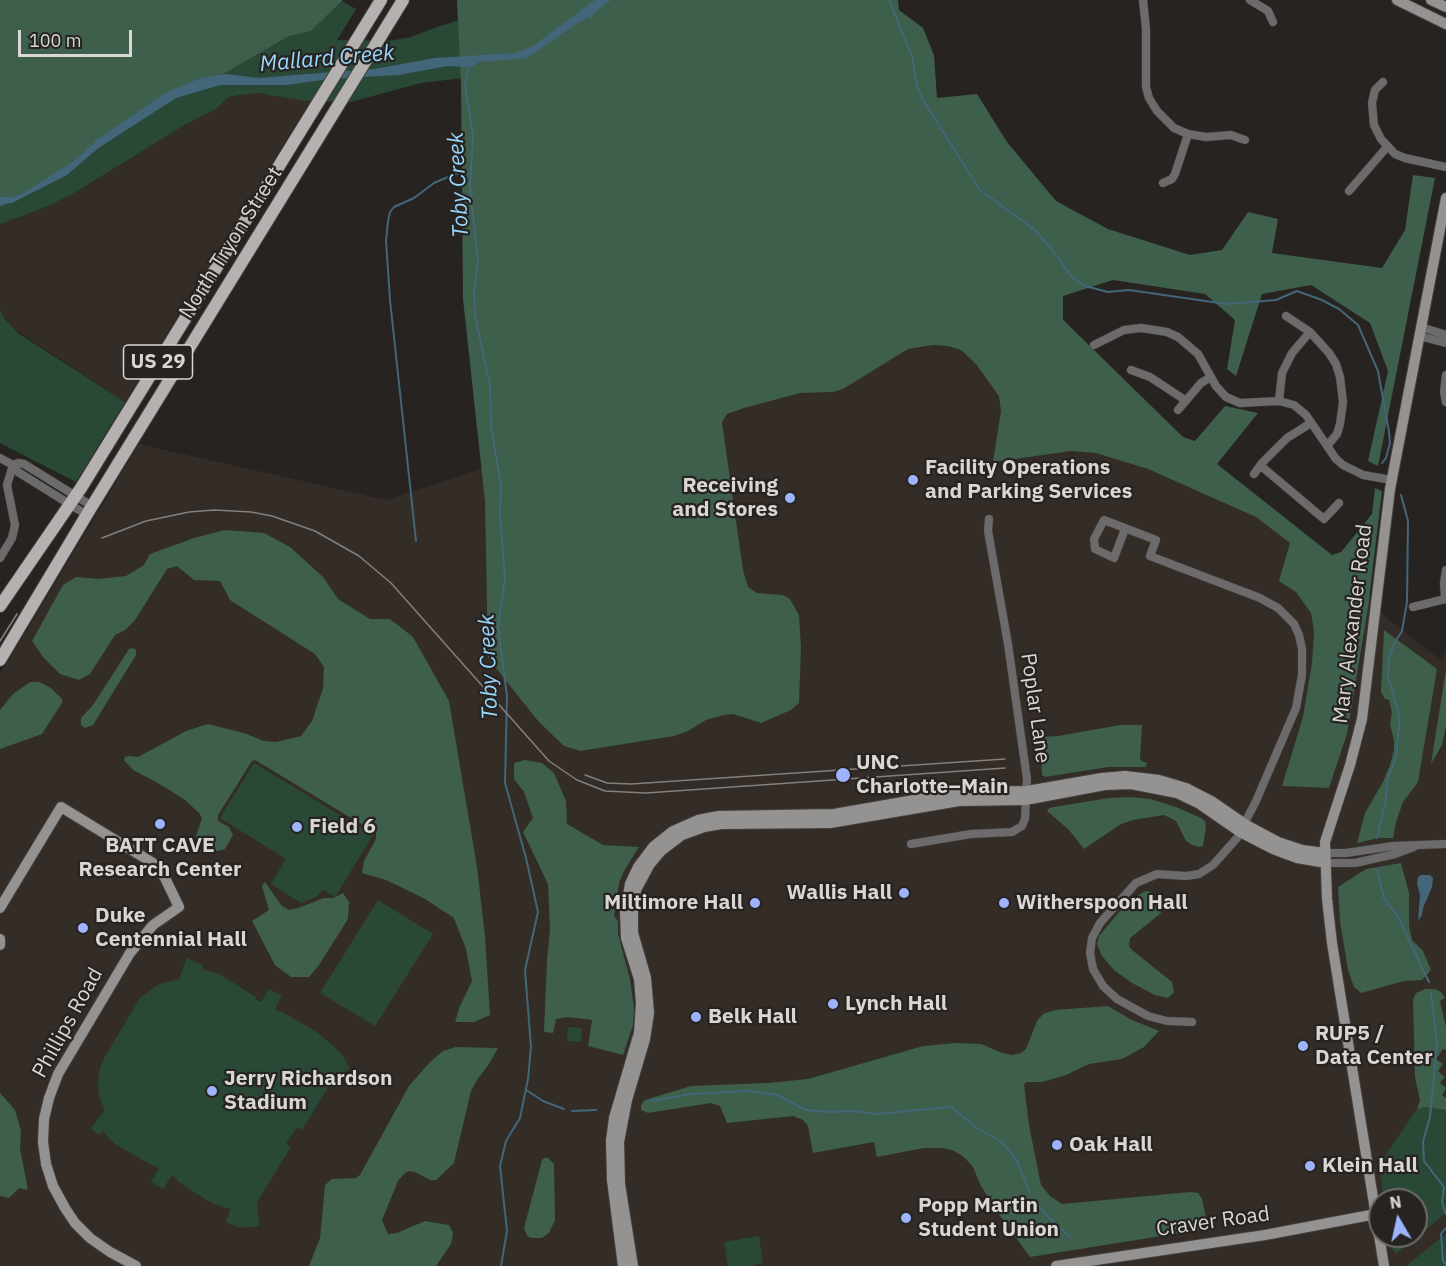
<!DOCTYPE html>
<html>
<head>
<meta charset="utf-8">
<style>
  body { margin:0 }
  #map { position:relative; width:1446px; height:1266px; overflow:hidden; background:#262321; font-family:"IBM Plex Sans",sans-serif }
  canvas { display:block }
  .north { position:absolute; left:1368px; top:1188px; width:60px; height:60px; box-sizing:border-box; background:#262321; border:2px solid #6e6b69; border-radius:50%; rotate:351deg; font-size:16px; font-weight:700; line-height:24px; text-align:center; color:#d9d7d6 }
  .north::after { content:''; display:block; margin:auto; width:21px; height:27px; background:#9db4fd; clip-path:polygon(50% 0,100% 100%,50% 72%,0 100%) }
  .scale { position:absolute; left:18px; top:30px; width:114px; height:27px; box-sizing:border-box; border:3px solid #d9d7d6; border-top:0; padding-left:8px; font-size:18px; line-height:21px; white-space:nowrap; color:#d9d7d6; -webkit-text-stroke:4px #262321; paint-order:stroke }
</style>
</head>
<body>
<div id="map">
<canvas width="1446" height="1266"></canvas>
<div class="north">N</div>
<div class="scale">100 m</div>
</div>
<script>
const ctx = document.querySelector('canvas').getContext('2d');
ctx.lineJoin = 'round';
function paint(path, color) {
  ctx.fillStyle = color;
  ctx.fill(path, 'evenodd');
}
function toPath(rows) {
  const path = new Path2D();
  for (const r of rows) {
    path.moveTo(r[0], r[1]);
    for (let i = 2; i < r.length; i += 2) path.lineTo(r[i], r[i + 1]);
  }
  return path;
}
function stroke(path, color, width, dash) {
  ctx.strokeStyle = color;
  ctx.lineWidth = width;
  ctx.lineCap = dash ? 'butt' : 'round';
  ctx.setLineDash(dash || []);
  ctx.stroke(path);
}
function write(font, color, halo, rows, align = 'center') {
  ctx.font = font + ' "IBM Plex Sans",sans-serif';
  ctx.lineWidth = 4.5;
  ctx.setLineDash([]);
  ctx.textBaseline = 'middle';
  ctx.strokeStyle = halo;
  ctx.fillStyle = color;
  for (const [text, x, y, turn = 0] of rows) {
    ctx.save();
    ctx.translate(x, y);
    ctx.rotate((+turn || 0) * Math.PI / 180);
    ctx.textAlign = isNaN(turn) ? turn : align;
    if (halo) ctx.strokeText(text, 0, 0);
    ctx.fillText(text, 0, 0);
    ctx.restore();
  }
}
paint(toPath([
  [258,93,310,101,125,402,11,327,0,309,0,224,41,209,71,195,183,126,216,109,229,97],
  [1063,319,1183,437,1361,585,1386,617,1442,661,1446,648,1446,1266,0,1266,0,674,139,444,386,500,801,365],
  [1380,1200,1416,1200,1416,1236,1380,1236]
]), '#332c27');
paint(toPath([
  [342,1,356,9,337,40,389,41,411,37,437,27,520,1,496,74,421,83,351,102,306,101,258,93,234,96,229,97,216,109,183,126,71,195,41,209,0,224,0,140,161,52,311,31],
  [0,309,5,319,18,333,125,402,76,482,0,443],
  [254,763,373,835,335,897,323,890,316,897,301,903,271,884,286,859,220,818],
  [378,900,433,934,375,1026,320,993],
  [187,958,203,965,202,969,219,974,256,997,255,999,261,1002,269,989,282,996,275,1009,279,1012,281,1011,318,1033,342,1054,350,1069,335,1076,302,1130,297,1127,286,1144,291,1147,257,1202,259,1226,240,1228,225,1222,231,1209,213,1204,177,1181,177,1179,172,1175,163,1189,151,1182,159,1168,154,1165,153,1166,115,1144,103,1131,99,1135,91,1128,105,1110,100,1099,98,1088,99,1072,103,1060,140,998,159,984,179,979],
  [568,1027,582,1028,581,1042,567,1041],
  [1426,1107,1446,1110,1446,1213,1396,1254,1392,1249,1390,1236,1416,1236,1416,1200,1384,1200,1379,1165,1417,1109],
  [1446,1234,1446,1266,1406,1266],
  [759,1236,763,1263,749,1266,728,1266,724,1242]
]), '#294936');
paint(toPath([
  [0,0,343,0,311,31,289,36,211,81,183,93,152,109,66,172,0,207],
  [457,0,898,0,899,10,923,28,934,55,937,98,977,94,1007,142,1056,201,1108,229,1190,255,1222,250,1248,212,1278,219,1272,253,1382,268,1405,230,1413,175,1435,178,1378,466,1368,461,1388,371,1370,323,1311,285,1262,294,1236,376,1227,369,1235,320,1205,294,1113,280,1063,296,1063,320,1183,437,1195,441,1225,406,1258,413,1217,464,1332,555,1341,552,1372,514,1375,488,1382,491,1368,608,1347,734,1329,788,1282,786,1303,717,1312,663,1314,631,1311,613,1296,592,1279,581,1290,543,1256,517,1148,469,1096,453,1071,451,993,462,1001,411,999,396,976,364,961,350,948,346,933,345,908,349,843,389,833,392,800,393,744,408,727,414,722,422,743,570,748,587,757,593,783,595,790,599,799,615,801,647,799,703,791,710,761,723,733,714,724,715,706,720,688,731,674,736,580,751,564,746,538,721,488,658,485,501,463,299,461,84],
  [225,530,264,533,290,547,323,577,338,599,370,619,390,619,413,637,449,701,477,867,485,936,490,1015,474,1022,455,1022,460,1006,472,981,466,949,454,918,425,899,386,880,362,873,364,861,376,839,376,833,255,760,252,761,218,815,218,821,229,827,233,835,225,849,218,851,212,850,197,840,196,836,202,818,199,813,185,800,158,783,133,770,124,760,125,757,129,756,138,757,186,731,208,724,244,733,264,741,276,742,301,736,312,721,323,688,324,667,315,654,230,600,220,581,194,580,177,566,167,569,135,620,125,630,115,635,90,674,79,680,60,674,43,657,32,641,63,585,76,577,98,579,126,576,144,565,150,554,194,538],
  [1384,630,1437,669,1418,782,1403,802,1396,822,1393,838,1378,838,1357,843,1365,813,1383,782,1390,765,1394,750,1394,740,1390,725,1392,712,1389,700,1385,699,1381,692],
  [133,648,136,650,136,655,93,725,85,728,81,725,81,718,93,705,129,649],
  [1446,669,1446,726,1442,745,1431,764],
  [30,682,39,682,51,688,62,699,62,703,42,734,0,749,0,710,13,694],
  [1120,725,1142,725,1140,760,1147,763,1146,767,1108,767,1045,777,1042,775,1040,744,1041,737,1058,736],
  [525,760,542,763,554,773,566,801,567,824,603,845,639,847,624,871,619,883,614,916,618,921,618,934,630,979,634,1008,633,1025,623,1055,588,1046,592,1020,568,1017,556,1019,553,1033,544,1032,547,960,550,929,548,884,523,832,533,818,524,792,514,779,514,763],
  [1131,797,1150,799,1176,807,1201,818,1205,821,1206,827,1203,846,1200,847,1192,845,1186,841,1176,821,1164,815,1133,820,1121,824,1084,849,1069,830,1047,811,1049,808,1054,807,1109,798],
  [1401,863,1409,893,1409,925,1412,940,1423,951,1431,970,1422,980,1404,981,1361,993,1354,987,1348,970,1340,921,1338,887,1366,869],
  [265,882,282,906,289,910,298,908,324,898,333,898,343,893,349,902,348,919,319,965,309,977,291,977,275,965,252,921,269,910,262,886],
  [1146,891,1151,892,1159,903,1161,913,1130,938,1129,946,1132,950,1172,982,1174,992,1168,998,1155,995,1132,983,1114,970,1102,956,1097,944,1099,936,1119,912,1140,894],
  [1425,989,1435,989,1441,992,1445,998,1440,1001,1446,1027,1446,1050,1443,1049,1436,1059,1443,1064,1438,1071,1445,1077,1440,1083,1446,1088,1442,1095,1446,1098,1446,1110,1426,1107,1417,1109,1420,1100,1415,1077,1413,1000,1416,993],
  [1108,1006,1132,1020,1159,1031,1144,1047,1122,1059,1089,1064,1066,1075,1042,1082,1027,1082,1024,1084,1029,1125,1041,1185,1050,1196,1062,1204,1190,1192,1198,1193,1202,1199,1206,1217,1205,1229,1030,1257,993,1206,980,1184,973,1167,964,1157,954,1151,943,1148,924,1148,877,1157,874,1142,813,1153,808,1126,803,1120,793,1116,727,1123,720,1106,711,1103,648,1113,641,1110,641,1105,645,1100,691,1086,768,1083,808,1079,923,1046,956,1043,981,1044,1002,1053,1013,1055,1021,1053,1026,1049,1037,1021,1043,1014,1055,1010],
  [456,1047,498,1048,489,1064,477,1080,471,1091,454,1163,436,1180,430,1180,415,1172,409,1171,405,1173,398,1181,382,1220,388,1234,397,1233,425,1221,449,1225,453,1233,451,1244,436,1266,309,1266,320,1238,325,1185,332,1179,355,1178,360,1175,409,1086,430,1062,443,1051],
  [0,1093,15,1110,21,1131,20,1148,28,1190,19,1188,9,1198,0,1196],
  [544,1158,548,1158,554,1164,555,1220,549,1233,542,1238,532,1238,527,1236,524,1228,542,1160]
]), '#3d5f4b');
paint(toPath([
  [595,0,611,0,593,14,592,19,589,17,579,22,527,58,479,62,472,67,447,66,399,75,329,79,287,85,220,85,176,98,97,149,67,175,12,203,0,205,0,197,13,197,22,194,74,161,98,139,167,92,201,78,226,74,259,78,307,74,374,69,435,58,515,53,533,46],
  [1421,875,1430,875,1433,878,1432,887,1423,908,1422,915,1418,921,1420,895,1417,884,1418,877]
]), '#43667a');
stroke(toPath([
  [889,0,912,56,917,86,923,100,980,190,1035,230,1050,247,1072,277,1085,286,1108,292,1129,290,1226,304,1276,300,1297,291,1322,300,1339,309,1358,325,1378,371,1389,432,1390,443,1386,458,1382,463],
  [469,64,465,85,473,136,470,186,478,261,474,292,475,316,490,386,491,426,501,485,500,516,505,578,498,627,507,696,505,783,526,858,538,912,525,970,531,1047,528,1079,520,1118,506,1141,500,1166,507,1231,501,1266],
  [416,541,390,300,386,241,388,221,390,212,394,207,414,198,434,183,455,174,470,173],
  [1377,838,1386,800,1387,780,1396,757,1400,718,1388,676,1389,658,1395,642,1402,631,1407,602,1408,521,1401,495],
  [1377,870,1384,898,1398,917,1429,982],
  [1431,993,1437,1043,1430,1117,1423,1142,1424,1161,1444,1187,1442,1202,1446,1214],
  [526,1090,543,1101,564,1109],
  [651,1101,691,1094,748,1091,777,1095,806,1110,830,1112,853,1111,876,1114,951,1107,977,1128,1002,1142,1017,1161,1030,1193],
  [572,1111,596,1110],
  [1033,1199,1046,1215,1071,1238],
  [1446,1228,1441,1234,1443,1261,1446,1264]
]), '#43667a', 2);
const street = toPath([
  [1143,0,1146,29,1146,87,1149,98,1157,111,1174,128,1188,134,1206,137,1231,135,1245,140],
  [1250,0,1268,11,1273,22],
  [1383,82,1375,90,1372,103,1374,125,1381,139,1395,154,1405,158,1446,167],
  [1163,183,1172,179,1175,174,1188,134],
  [1349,191,1387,147],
  [1286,316,1310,332,1329,353,1336,364,1340,377,1343,402,1340,424,1337,434,1327,446],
  [1421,327,1446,335],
  [1419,336,1446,343],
  [1094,345,1124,330,1141,328,1167,332,1178,337,1198,354,1216,386,1226,397,1240,403,1279,401,1294,405,1306,415,1336,459,1343,465,1363,475,1392,480],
  [1131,370,1150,377,1185,400],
  [1446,375,1444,392,1446,402],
  [1279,401,1282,373,1292,353,1310,332],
  [1178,410,1201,383,1211,377],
  [0,458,13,465,7,485,15,525,12,538,0,558],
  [1261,466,1324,519,1339,503],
  [1254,474,1262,463,1287,438,1311,423],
  [87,515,18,472,13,465,18,463,24,464,92,506],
  [1125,529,1114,558,1095,549,1094,539,1104,520,1156,540,1150,556,1260,598,1278,608,1294,624,1299,635,1302,649,1302,675,1296,708,1256,801,1237,838,1213,865,1199,874,1186,876,1157,874,1136,883,1100,923,1092,938,1090,953,1093,969,1103,986,1117,999,1148,1016,1167,1021,1192,1022],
  [1413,607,1445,599,1444,583,1446,570],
  [911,844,971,834,1012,832,1022,826,1025,819,1027,779,1008,644,988,531,989,519],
  [1325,853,1346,853,1393,846,1446,844],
  [1326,863,1355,863,1395,854,1414,847]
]);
const secondary = toPath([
  [1397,0,1446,24],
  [1431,0,1446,7],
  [0,908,61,807,153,863,165,878,179,907,153,925,130,953,58,1074,49,1098,44,1119,43,1142,46,1164,53,1186,65,1208,75,1223,90,1238,110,1252,136,1266],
  [0,939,0,945],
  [623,1266,612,1180,611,1141,614,1118,639,1033,641,1003,639,979,626,938,625,912,630,884,638,867,653,847,673,831,698,820,719,816,834,814,960,792,1027,791,1102,778,1125,776,1159,780,1186,788,1213,802,1248,826,1278,842,1302,850,1325,853],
  [633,1266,620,1184,619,1142,627,1100,645,1039,649,1013,646,978,633,933,633,909,636,890,650,864,661,851,682,835,704,827,721,824,830,823,959,801,1025,800,1105,785,1131,784,1177,793,1198,803,1240,832,1273,849,1297,858,1326,863],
  [1056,1266,1265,1235,1376,1214],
  [1384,1266,1332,943,1327,899,1325,842,1350,765,1362,719,1390,489,1446,198]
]);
const primary = toPath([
  [0,606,81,488,381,0],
  [0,660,89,511,403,0]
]);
stroke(street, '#43403e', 9);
stroke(secondary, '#43403e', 12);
stroke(primary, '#43403e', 14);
stroke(street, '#6c6a6a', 8);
stroke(secondary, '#959292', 10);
stroke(primary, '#b5b1b1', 12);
stroke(toPath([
  [102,538,146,521,189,512,214,510,251,512,272,516,315,531,359,556,391,583,549,761,577,780,605,791,646,793,1005,768],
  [0,641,17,614],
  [585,775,607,783,631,784,1005,759]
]), '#83817f', 1.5);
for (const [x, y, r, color] of [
  [913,480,6,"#9db4fd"],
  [790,498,6,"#9db4fd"],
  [843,775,8,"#9db4fd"],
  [160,824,6,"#9db4fd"],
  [297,827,6,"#9db4fd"],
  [904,893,6,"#9db4fd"],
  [755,903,6,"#9db4fd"],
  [1004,903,6,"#9db4fd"],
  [83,928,6,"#9db4fd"],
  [833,1004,6,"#9db4fd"],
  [696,1017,6,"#9db4fd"],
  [1303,1046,6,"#9db4fd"],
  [212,1091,6,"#9db4fd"],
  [1057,1145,6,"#9db4fd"],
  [1310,1166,6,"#9db4fd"],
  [906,1218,6,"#9db4fd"]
]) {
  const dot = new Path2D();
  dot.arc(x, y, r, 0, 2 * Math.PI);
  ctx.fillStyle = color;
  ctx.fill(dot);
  stroke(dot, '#262321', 2);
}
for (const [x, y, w] of [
  [158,362,69]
]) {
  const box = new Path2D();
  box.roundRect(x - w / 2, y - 17, w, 34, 4.5);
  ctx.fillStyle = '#262321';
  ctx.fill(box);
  stroke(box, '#d9d7d6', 1.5);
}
write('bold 20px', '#d9d7d6', null, [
  ["US 29",158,362]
]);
write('21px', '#d9d7d6', '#262321', [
  ["North Tryon Street",231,243,-58],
  ["Mary Alexander Road",1353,624,-83],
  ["Poplar Lane",1035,708,82],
  ["Phillips Road",68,1023,-61],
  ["Craver Road",1213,1222,-8]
]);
write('bold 21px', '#d9d7d6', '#262321', [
  ["Facility Operations",925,468],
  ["and Parking Services",925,492],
  ["Receiving",778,486,"right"],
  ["and Stores",778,510,"right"],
  ["UNC",856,763],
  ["Charlotte–Main",856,787],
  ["Field 6",309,827],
  ["BATT CAVE",160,846,"center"],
  ["Research Center",160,870,"center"],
  ["Wallis Hall",892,893,"right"],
  ["Miltimore Hall",743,903,"right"],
  ["Witherspoon Hall",1016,903],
  ["Duke",95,916],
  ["Centennial Hall",95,940],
  ["Lynch Hall",845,1004],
  ["Belk Hall",708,1017],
  ["RUP5 /",1315,1034],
  ["Data Center",1315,1058],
  ["Jerry Richardson",224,1079],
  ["Stadium",224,1103],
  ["Oak Hall",1069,1145],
  ["Klein Hall",1322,1166],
  ["Popp Martin",918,1206],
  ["Student Union",918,1230]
], 'left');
write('italic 22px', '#99d7fc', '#262321', [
  ["Mallard Creek",327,59,-5],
  ["Toby Creek",459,185,-93],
  ["Toby Creek",489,667,-92]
]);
</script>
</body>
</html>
